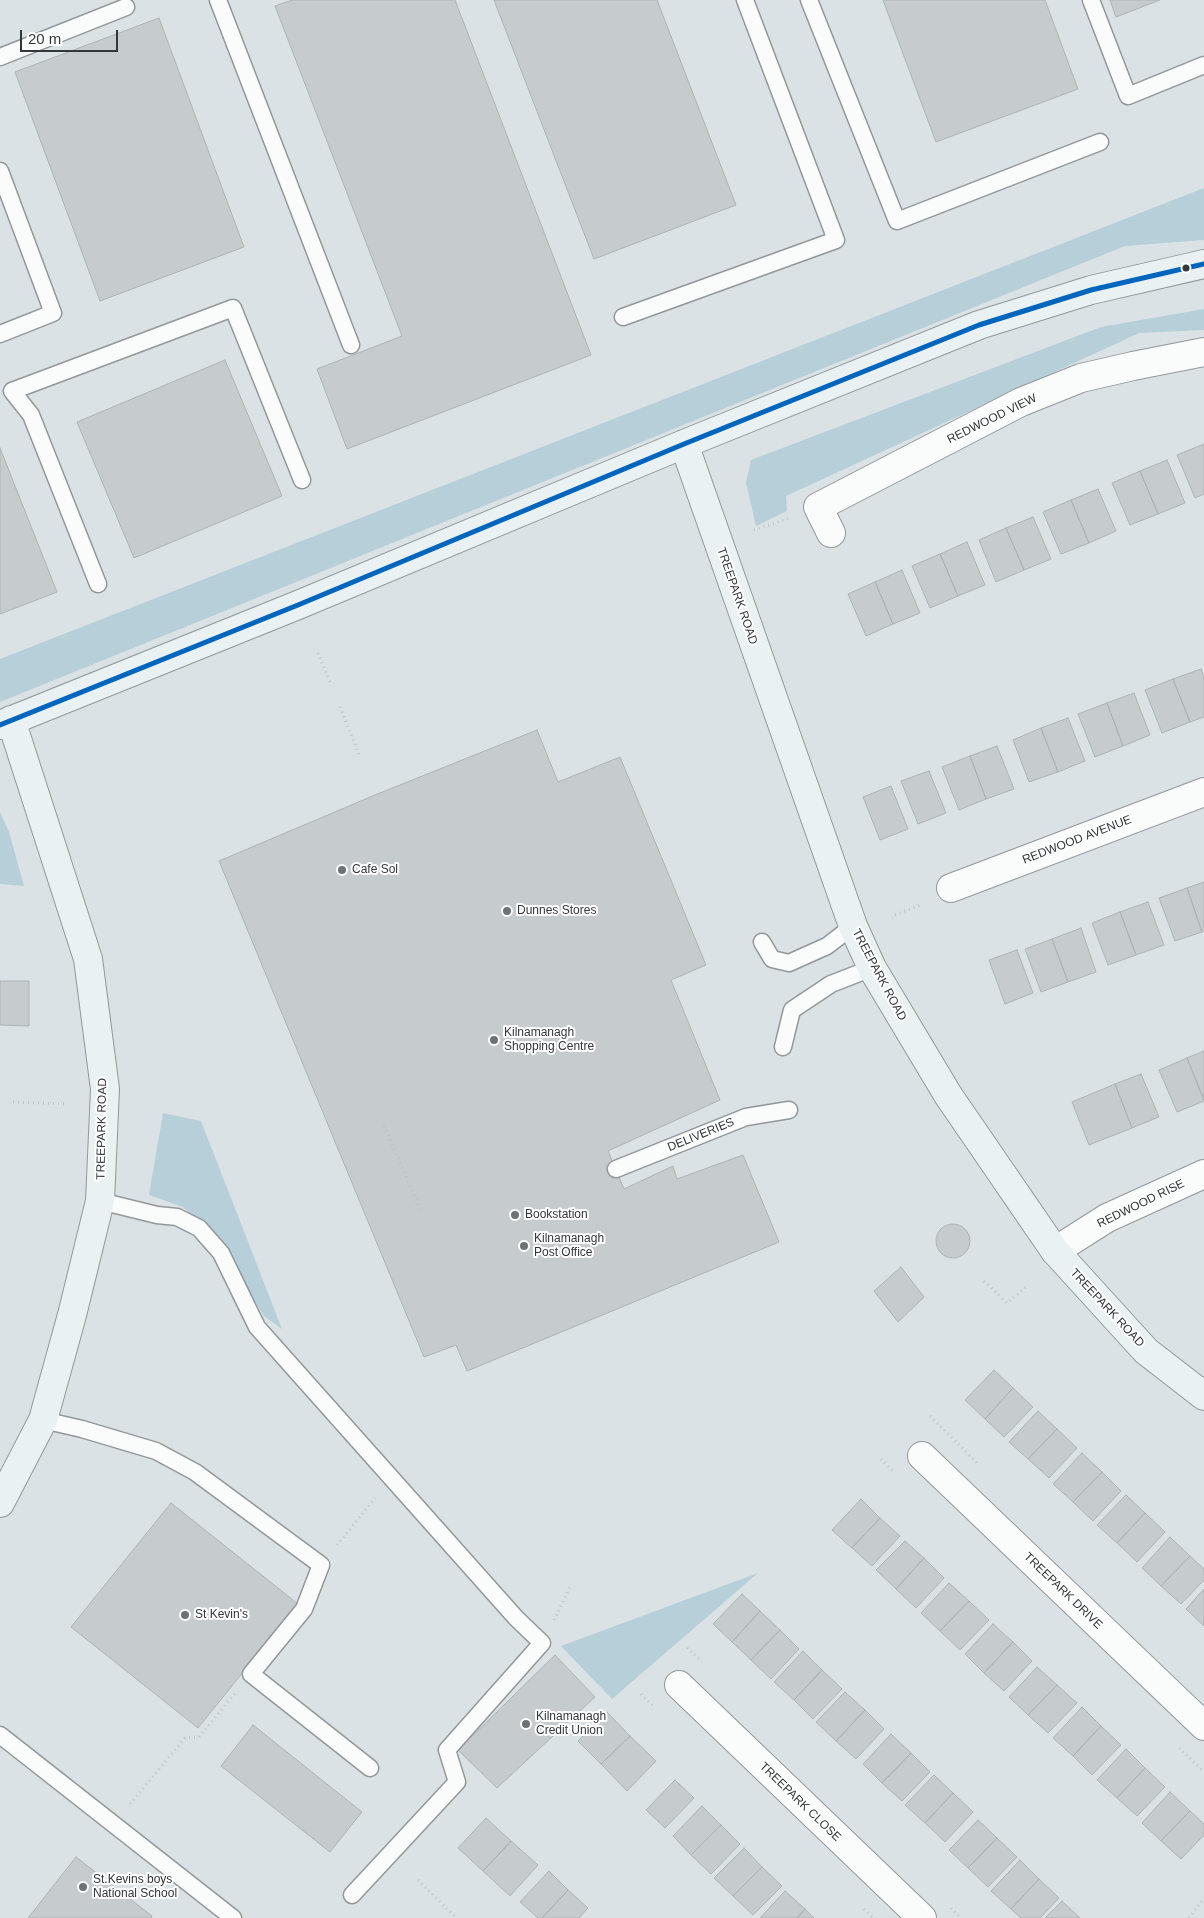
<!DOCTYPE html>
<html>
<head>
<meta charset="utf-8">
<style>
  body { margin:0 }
  #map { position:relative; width:1204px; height:1918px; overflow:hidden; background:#dbe2e5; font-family:Helvetica,sans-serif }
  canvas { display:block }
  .scale { position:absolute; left:20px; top:30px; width:98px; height:22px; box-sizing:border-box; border:2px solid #323739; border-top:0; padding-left:6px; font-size:15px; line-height:18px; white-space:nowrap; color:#323739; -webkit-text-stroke:4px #fff; paint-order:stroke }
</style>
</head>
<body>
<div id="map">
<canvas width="1204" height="1918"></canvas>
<div class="scale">20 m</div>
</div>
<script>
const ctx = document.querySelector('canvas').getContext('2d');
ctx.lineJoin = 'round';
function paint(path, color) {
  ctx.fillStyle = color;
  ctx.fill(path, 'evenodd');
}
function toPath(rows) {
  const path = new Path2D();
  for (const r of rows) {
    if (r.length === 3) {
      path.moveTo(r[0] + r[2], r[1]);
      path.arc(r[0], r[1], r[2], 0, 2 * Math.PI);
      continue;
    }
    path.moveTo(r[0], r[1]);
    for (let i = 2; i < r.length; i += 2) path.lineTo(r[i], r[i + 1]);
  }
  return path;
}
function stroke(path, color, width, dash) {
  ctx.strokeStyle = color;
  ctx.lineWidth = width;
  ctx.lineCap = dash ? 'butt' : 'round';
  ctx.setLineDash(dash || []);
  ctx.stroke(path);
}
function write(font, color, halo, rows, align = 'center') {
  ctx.font = font + ' Helvetica,sans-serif';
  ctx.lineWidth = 4;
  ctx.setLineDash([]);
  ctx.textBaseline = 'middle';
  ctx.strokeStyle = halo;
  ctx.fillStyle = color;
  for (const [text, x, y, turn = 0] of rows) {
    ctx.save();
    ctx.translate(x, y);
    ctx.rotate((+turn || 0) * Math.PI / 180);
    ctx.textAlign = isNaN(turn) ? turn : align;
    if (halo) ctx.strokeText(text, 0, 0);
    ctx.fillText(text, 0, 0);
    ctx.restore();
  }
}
paint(toPath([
  [1204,188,1204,240,1125,246,0,702,0,659],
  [1204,309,1204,330,1139,333,786,496,787,511,756,526,746,483,751,460,1101,327],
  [0,812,9,832,24,886,0,884],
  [163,1113,201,1121,282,1329,264,1316,217,1238,183,1207,149,1195],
  [758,1573,612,1699,561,1646]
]), '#b6cfd9');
const building = toPath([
  [292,0,455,0,591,355,347,449,317,369,402,336,275,6,292,0],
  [494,0,657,0,736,205,594,259,494,0],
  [883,0,1045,0,1078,89,936,142,883,0],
  [1110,0,1160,0,1116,17,1110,0],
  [159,18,244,247,100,301,15,72,159,18],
  [225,360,282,496,134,558,77,422,225,360],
  [1204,444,1204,494,1195,498,1177,455,1204,444],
  [0,448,57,592,0,614,0,448],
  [1167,460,1185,503,1158,514,1140,471,1167,460],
  [1140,471,1158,514,1130,525,1112,483,1140,471],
  [1098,489,1116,531,1089,543,1071,500,1098,489],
  [1071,500,1089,543,1061,554,1043,512,1071,500],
  [1033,517,1051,559,1024,570,1006,528,1033,517],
  [1006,528,1024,570,996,582,979,540,1006,528],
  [967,542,985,585,958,596,940,554,967,542],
  [940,554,958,596,930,608,912,566,940,554],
  [902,570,920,613,893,624,875,582,902,570],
  [875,582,893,624,866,636,848,594,875,582],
  [1201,669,1204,678,1204,717,1190,722,1173,679,1201,669],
  [1173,679,1190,722,1162,733,1145,690,1173,679],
  [1134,693,1150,735,1123,746,1107,703,1134,693],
  [1107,703,1123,746,1095,757,1078,714,1107,703],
  [1068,718,1085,761,1058,772,1041,728,1068,718],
  [1041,728,1058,772,1029,782,1013,740,1041,728],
  [537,730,558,782,620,757,706,965,671,980,720,1100,608,1151,624,1189,673,1166,677,1179,743,1155,779,1242,467,1371,456,1345,424,1357,219,861,375,795,537,730],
  [997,746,1014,789,986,799,970,756,997,746],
  [970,756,986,799,959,810,942,767,970,756],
  [929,771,946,813,918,824,901,781,929,771],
  [891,786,908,829,880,840,863,797,891,786],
  [1204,882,1204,931,1202,932,1187,888,1204,882],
  [1187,888,1202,932,1175,941,1159,898,1187,888],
  [1148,902,1164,945,1136,955,1120,912,1148,902],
  [1120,912,1136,955,1108,965,1092,923,1120,912],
  [1081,928,1096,972,1068,982,1052,939,1081,928],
  [1052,939,1068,982,1041,992,1025,949,1052,939],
  [1017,950,1033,993,1005,1004,989,960,1017,950],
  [0,981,29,981,29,1026,0,1025,0,981],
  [1204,1051,1204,1100,1187,1058,1204,1051],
  [1187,1058,1204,1101,1177,1112,1159,1070,1187,1058],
  [1141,1074,1159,1117,1132,1128,1115,1084,1141,1074],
  [1115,1084,1132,1128,1089,1145,1072,1102,1115,1084],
  [953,1241,17],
  [901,1267,924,1297,898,1322,874,1291,901,1267],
  [994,1370,1013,1388,985,1419,965,1400,994,1370],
  [1013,1388,1033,1407,1004,1437,985,1419,1013,1388],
  [1038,1411,1057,1429,1028,1459,1009,1442,1038,1411],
  [1057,1429,1077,1448,1049,1478,1028,1459,1057,1429],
  [1082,1453,1102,1472,1073,1502,1053,1484,1082,1453],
  [1102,1472,1121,1491,1093,1521,1073,1502,1102,1472],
  [1126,1495,1145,1513,1117,1543,1097,1525,1126,1495],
  [861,1499,880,1518,852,1548,832,1530,861,1499],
  [171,1503,298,1604,198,1728,71,1627,171,1503],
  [1145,1513,1165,1532,1137,1562,1117,1543,1145,1513],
  [880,1518,900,1536,872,1566,852,1548,880,1518],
  [1170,1537,1190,1556,1161,1586,1142,1568,1170,1537],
  [905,1541,924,1558,896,1589,876,1570,905,1541],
  [1190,1556,1204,1569,1204,1580,1181,1604,1161,1586,1190,1556],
  [924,1558,944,1578,916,1608,896,1589,924,1558],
  [949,1583,969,1601,940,1631,921,1613,949,1583],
  [1204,1589,1204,1626,1186,1609,1204,1589],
  [742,1594,760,1611,732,1642,713,1624,742,1594],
  [969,1601,989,1620,960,1650,940,1631,969,1601],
  [760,1611,780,1630,751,1660,732,1642,760,1611],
  [993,1624,1013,1642,984,1673,965,1654,993,1624],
  [780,1630,799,1649,771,1679,751,1660,780,1630],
  [1013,1642,1032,1661,1004,1691,984,1673,1013,1642],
  [803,1651,822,1670,794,1700,774,1682,803,1651],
  [555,1655,595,1697,497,1788,458,1750,555,1655],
  [1037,1667,1057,1685,1028,1715,1009,1697,1037,1667],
  [822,1670,842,1689,813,1719,794,1700,822,1670],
  [1057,1685,1077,1703,1048,1733,1028,1715,1057,1685],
  [845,1692,865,1710,836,1741,816,1722,845,1692],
  [1082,1707,1101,1726,1073,1756,1053,1738,1082,1707],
  [865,1710,884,1729,856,1759,836,1741,865,1710],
  [607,1712,630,1736,601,1764,578,1741,607,1712],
  [253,1725,362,1812,330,1852,221,1766,253,1725],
  [1101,1726,1121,1745,1092,1775,1073,1756,1101,1726],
  [891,1734,911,1753,882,1783,863,1764,891,1734],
  [630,1736,656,1761,627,1791,601,1764,630,1736],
  [1126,1749,1145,1768,1117,1798,1097,1780,1126,1749],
  [911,1753,930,1772,902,1801,882,1783,911,1753],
  [1145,1768,1165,1787,1137,1816,1117,1798,1145,1768],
  [934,1775,953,1793,925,1823,905,1805,934,1775],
  [675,1780,694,1798,665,1828,646,1810,675,1780],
  [1170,1792,1190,1811,1161,1841,1142,1823,1170,1792],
  [953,1793,973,1812,945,1842,925,1823,953,1793],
  [702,1806,721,1825,691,1855,673,1836,702,1806],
  [1190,1811,1204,1824,1204,1835,1181,1859,1161,1841,1190,1811],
  [486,1818,511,1841,483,1871,458,1848,486,1818],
  [978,1820,997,1838,968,1868,949,1850,978,1820],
  [721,1825,740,1844,711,1874,691,1855,721,1825],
  [997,1838,1017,1857,988,1887,968,1868,997,1838],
  [511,1841,538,1865,510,1896,483,1871,511,1841],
  [744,1848,762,1867,733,1896,714,1878,744,1848],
  [76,1857,152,1916,151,1918,28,1918,76,1857],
  [1020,1860,1039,1879,1011,1909,991,1891,1020,1860],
  [762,1867,782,1886,753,1915,733,1896,762,1867],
  [549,1871,568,1890,542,1918,538,1918,520,1902,549,1871],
  [1039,1879,1059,1898,1040,1918,1021,1918,1011,1909,1039,1879],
  [568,1890,588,1908,579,1918,542,1918,568,1890],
  [785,1891,805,1909,797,1918,760,1918,785,1891],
  [1062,1901,1080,1918,1045,1918,1062,1901],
  [805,1909,814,1918,797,1918,805,1909]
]);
paint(building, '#c6cbcd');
stroke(building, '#adb3b5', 1);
const lane = toPath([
  [218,0,351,345],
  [809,0,897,221,1100,142],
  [1091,0,1128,96,1204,65],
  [0,57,126,7],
  [0,171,53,313,0,334],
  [623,317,836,240,745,0],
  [98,584,31,415,12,391,233,308,302,480],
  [762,942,772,959,789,963,827,946,853,926],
  [783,1047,792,1010,831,984,872,968],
  [616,1169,746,1117,789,1110],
  [100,1201,157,1215,177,1217,199,1228,221,1253,257,1327,516,1618,542,1643,447,1750,457,1782,352,1895],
  [43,1420,82,1429,156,1451,195,1472,321,1565,304,1609,251,1674,370,1768],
  [0,1735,233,1918]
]);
const street = toPath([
  [831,533,818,507,1021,402,1081,378,1133,366,1204,352],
  [951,888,1204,792],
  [1055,1251,1107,1218,1204,1174],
  [922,1456,1204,1726],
  [679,1685,922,1918]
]);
const secondary = toPath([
  [684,444,853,926,872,968,948,1095,1055,1251,1146,1351,1204,1396],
  [0,725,298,605,684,444,979,325,1091,290,1204,264],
  [0,1503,43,1420,72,1315,100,1201,105,1089,88,959,11,720]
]);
stroke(lane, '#92989a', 19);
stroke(street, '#92989a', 30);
stroke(secondary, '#92989a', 30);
stroke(toPath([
  [754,530,790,518],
  [318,653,330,682],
  [340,707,360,757],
  [895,915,921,905],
  [13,1102,65,1104],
  [384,1126,420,1209],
  [984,1281,1007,1303,1027,1286],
  [930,1416,976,1462,977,1464],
  [881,1459,895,1473],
  [337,1545,375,1498],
  [554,1620,570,1587],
  [687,1648,699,1659],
  [641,1694,655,1708],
  [1179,1748,1204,1772],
  [130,1804,185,1738,199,1737,236,1692],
  [418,1880,456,1918],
  [951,1908,961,1918],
  [864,1909,874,1918],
  [1189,1918,1204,1898]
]), '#c0c2c3', 3, [1, 4]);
stroke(lane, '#fafbfb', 16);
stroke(street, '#fafbfb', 28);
stroke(secondary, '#eaf1f3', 28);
stroke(toPath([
  [0,725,298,605,684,444,979,325,1091,290,1204,264]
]), '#0065bd', 5);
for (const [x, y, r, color] of [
  [1186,268,4.5,"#323739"],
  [342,870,5,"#6d7375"],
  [507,911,5,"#6d7375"],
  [494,1040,5,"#6d7375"],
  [515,1215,5,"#6d7375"],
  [524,1246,5,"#6d7375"],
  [185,1615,5,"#6d7375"],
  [526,1724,5,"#6d7375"],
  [83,1887,5,"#6d7375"]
]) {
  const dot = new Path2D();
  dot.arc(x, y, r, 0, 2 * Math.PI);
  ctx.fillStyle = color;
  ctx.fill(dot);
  stroke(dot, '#fff', 2);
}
write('12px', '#323739', '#fff', [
  ["REDWOOD VIEW",992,419,-26],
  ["TREEPARK ROAD",737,596,71],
  ["REDWOOD AVENUE",1077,840,-21],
  ["TREEPARK ROAD",879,975,62],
  ["TREEPARK ROAD",102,1129,-89],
  ["DELIVERIES",701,1135,-22],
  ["REDWOOD RISE",1141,1204,-26],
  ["TREEPARK ROAD",1107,1308,47],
  ["TREEPARK DRIVE",1063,1591,44],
  ["TREEPARK CLOSE",800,1802,44]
]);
write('12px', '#323739', '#fff', [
  ["Cafe Sol",352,870],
  ["Dunnes Stores",517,911],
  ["Kilnamanagh",504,1033],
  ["Shopping Centre",504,1047],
  ["Bookstation",525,1215],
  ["Kilnamanagh",534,1239],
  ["Post Office",534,1253],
  ["St Kevin's",195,1615],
  ["Kilnamanagh",536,1717],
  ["Credit Union",536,1731],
  ["St.Kevins boys",93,1880],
  ["National School",93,1894]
], 'left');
</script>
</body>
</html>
